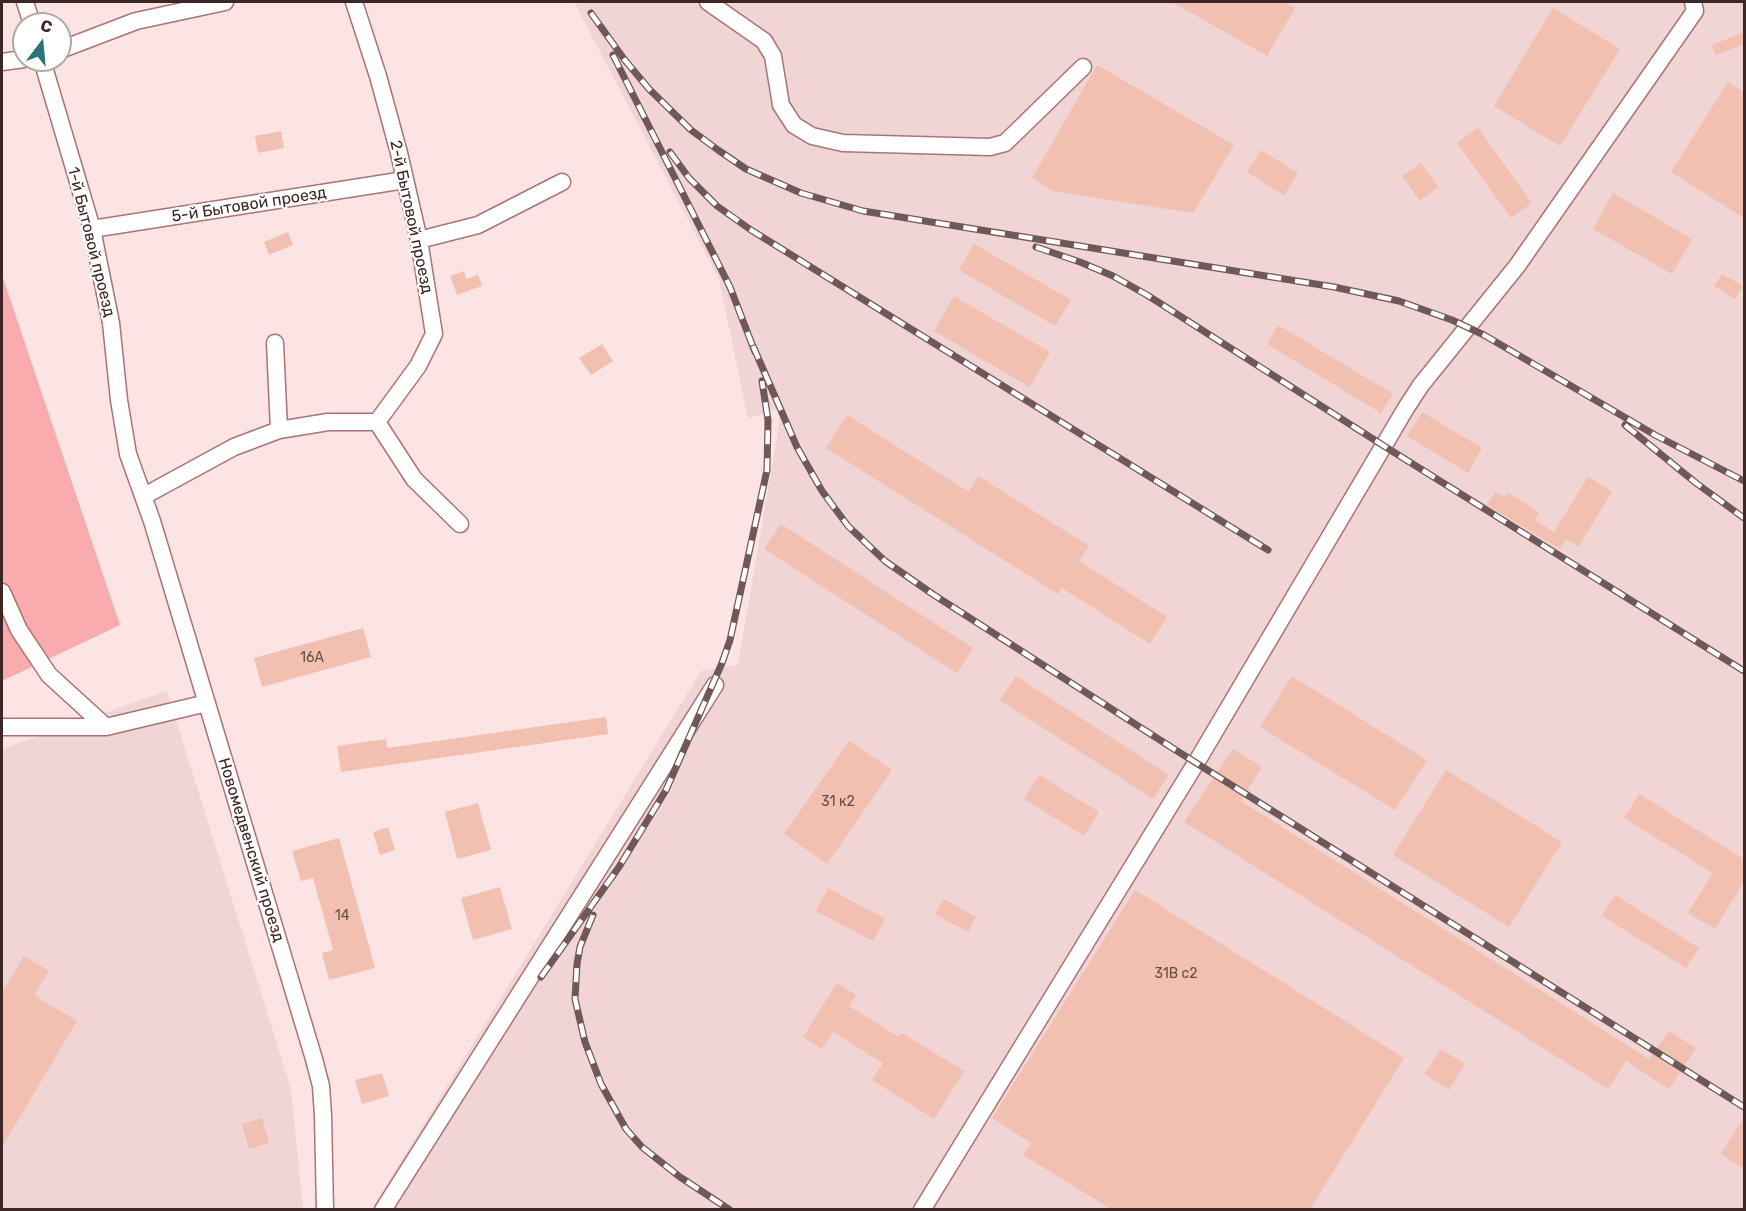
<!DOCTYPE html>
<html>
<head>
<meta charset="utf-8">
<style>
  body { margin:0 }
  #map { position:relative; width:1746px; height:1211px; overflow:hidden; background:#fde4e4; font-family:Rubik,sans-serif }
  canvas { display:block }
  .frame { position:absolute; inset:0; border:3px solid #3d2626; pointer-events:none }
  .north { position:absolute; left:12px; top:12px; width:60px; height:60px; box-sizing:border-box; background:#fff; border:2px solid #b1a8a8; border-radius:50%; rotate:16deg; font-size:16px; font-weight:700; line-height:24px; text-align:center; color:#3d2626 }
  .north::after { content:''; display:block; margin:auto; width:21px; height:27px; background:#2a7477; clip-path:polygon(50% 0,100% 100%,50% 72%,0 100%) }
</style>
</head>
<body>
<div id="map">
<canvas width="1746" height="1211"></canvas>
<div class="frame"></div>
<div class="north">С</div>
</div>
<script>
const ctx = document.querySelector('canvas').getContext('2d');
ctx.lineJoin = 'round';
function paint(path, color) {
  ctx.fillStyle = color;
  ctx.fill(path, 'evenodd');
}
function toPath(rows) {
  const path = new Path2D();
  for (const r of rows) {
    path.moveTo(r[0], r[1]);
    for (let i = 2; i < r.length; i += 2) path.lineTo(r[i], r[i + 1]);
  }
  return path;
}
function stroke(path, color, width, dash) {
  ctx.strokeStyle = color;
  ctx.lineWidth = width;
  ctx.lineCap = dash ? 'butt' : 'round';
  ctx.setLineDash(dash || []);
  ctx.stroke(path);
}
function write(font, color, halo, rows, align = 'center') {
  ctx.font = font + ' Rubik,sans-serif';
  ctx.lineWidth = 4.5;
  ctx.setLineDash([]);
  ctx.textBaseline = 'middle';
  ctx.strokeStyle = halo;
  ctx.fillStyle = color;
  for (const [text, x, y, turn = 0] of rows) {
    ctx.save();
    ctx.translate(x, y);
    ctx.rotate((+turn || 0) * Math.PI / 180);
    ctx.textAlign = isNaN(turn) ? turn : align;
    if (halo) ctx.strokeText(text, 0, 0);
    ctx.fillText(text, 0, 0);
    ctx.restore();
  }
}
paint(toPath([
  [574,2,1744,2,1744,1209,371,1210,701,671,738,665,782,407,748,419,719,279],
  [167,691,291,1089,303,1209,2,1209,2,749]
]), '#f1d4d4');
paint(toPath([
  [2,275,120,625,2,681]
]), '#faabad');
paint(toPath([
  [1172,2,1284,2,1295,8,1267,56],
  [1553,8,1620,49,1560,146,1494,106],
  [1744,32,1744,44,1716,55,1712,45],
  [1097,65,1234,145,1193,213,1053,191,1032,178],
  [1728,82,1744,92,1744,218,1671,172],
  [1478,128,1532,203,1511,218,1457,143],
  [281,131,284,148,258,153,255,136],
  [1261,150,1298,173,1284,195,1247,172],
  [1421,163,1438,187,1420,201,1402,176],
  [1613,193,1692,239,1672,274,1593,229],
  [288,232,293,245,269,255,264,242],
  [974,244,1071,300,1055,326,959,270],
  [464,271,466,279,478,275,482,286,457,295,450,276],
  [1722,274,1743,286,1735,299,1714,286],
  [954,296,1050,352,1030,387,934,331],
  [1278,325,1393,394,1381,413,1267,344],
  [602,344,613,361,591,375,579,358],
  [1422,412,1482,448,1468,473,1407,436],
  [847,415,969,492,978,476,1089,546,1079,561,1167,617,1150,644,1062,588,1058,594,826,448],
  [1588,477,1612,492,1578,547,1566,539,1560,549,1487,505,1495,492,1505,498,1508,493,1539,512,1535,520,1554,532],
  [781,524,973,648,957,673,764,549],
  [363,628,371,657,262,687,254,658],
  [1016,676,1169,775,1153,799,1000,700],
  [1292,676,1427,760,1395,810,1260,727],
  [606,717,608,734,341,772,337,746,386,739,387,748],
  [849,741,892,770,827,864,784,834],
  [1233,749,1262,767,1241,801,1649,1059,1669,1031,1696,1048,1669,1089,1626,1061,1608,1089,1184,822],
  [1446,770,1562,842,1509,927,1393,855],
  [1039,775,1099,812,1084,836,1024,799],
  [1639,794,1744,859,1744,881,1715,929,1688,913,1713,873,1624,818],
  [478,803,491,850,457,859,445,812],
  [388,827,395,850,380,855,373,832],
  [339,838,375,968,329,980,322,953,333,950,313,878,301,881,292,851],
  [500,887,512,929,473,940,461,898],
  [828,888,885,919,873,941,816,911],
  [1135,890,1404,1058,1310,1209,1111,1209,1023,1155,1031,1143,992,1118],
  [1615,895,1699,948,1686,968,1602,916],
  [944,899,976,917,968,932,935,914],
  [24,956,49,971,34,995,77,1021,2,1147,2,993],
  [837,983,856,995,849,1006,899,1037,902,1033,964,1071,934,1119,872,1080,883,1063,833,1032,822,1049,803,1037],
  [1441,1049,1465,1064,1449,1090,1425,1074],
  [382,1073,389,1096,362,1104,355,1080],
  [262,1118,269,1143,249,1149,242,1124],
  [1744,1118,1744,1169,1721,1154]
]), '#f1c0b0');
const minor = toPath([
  [25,2,32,24],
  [354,2,378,76,399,153,419,240,434,334,418,366,377,422],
  [708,2,764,41,773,56,781,105,794,125,812,136,843,143,990,147,1005,143,1083,67],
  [60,50,136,21,225,2],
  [42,60,92,229,111,323,119,400,128,454,152,521,314,1059,321,1086,323,1115,325,1210],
  [2,62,24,59],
  [92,229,405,180],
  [419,240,478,225,562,182],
  [275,343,279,430],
  [144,496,234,447,279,430,328,422,377,422,414,479,460,524],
  [2,592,19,630,49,675,106,727],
  [2,727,106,727,207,703],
  [383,1210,715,685],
  [922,1210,1196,763,1406,408,1421,385,1517,266,1695,11,1693,2]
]);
stroke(minor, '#aa7374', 19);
stroke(minor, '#fff', 16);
const rail = toPath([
  [591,13,624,59,649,89,691,130,718,150,746,169,801,193,863,211,1334,287,1399,301,1452,320,1484,335,1655,435,1744,481],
  [613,55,730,287,755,352],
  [670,152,689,178,717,206,751,230,1268,550],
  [1036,247,1080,262,1113,276,1147,295,1384,446,1744,671],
  [753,346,797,447,822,491,848,526,885,561,934,595,1174,749,1744,1107],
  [1625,425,1696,483,1744,518],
  [593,915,580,947,577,964,575,999,585,1042,601,1084,626,1129,642,1147,680,1177,730,1210],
  [541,977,619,867,666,790,722,663,730,640,767,470,768,420,762,381]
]);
stroke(rail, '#705858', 7);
stroke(rail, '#fff', 4.5, [14]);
write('14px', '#6a4c48', null, [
  ["16А",312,658],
  ["31 к2",838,802],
  ["14",342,916],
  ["31В с2",1176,974]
]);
write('16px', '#3d2626', '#fff', [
  ["5-й Бытовой проезд",249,205,-9],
  ["2-й Бытовой проезд",411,217,78],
  ["1-й Бытовой проезд",91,242,76],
  ["Новомедвенский проезд",251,850,73]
]);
</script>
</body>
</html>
